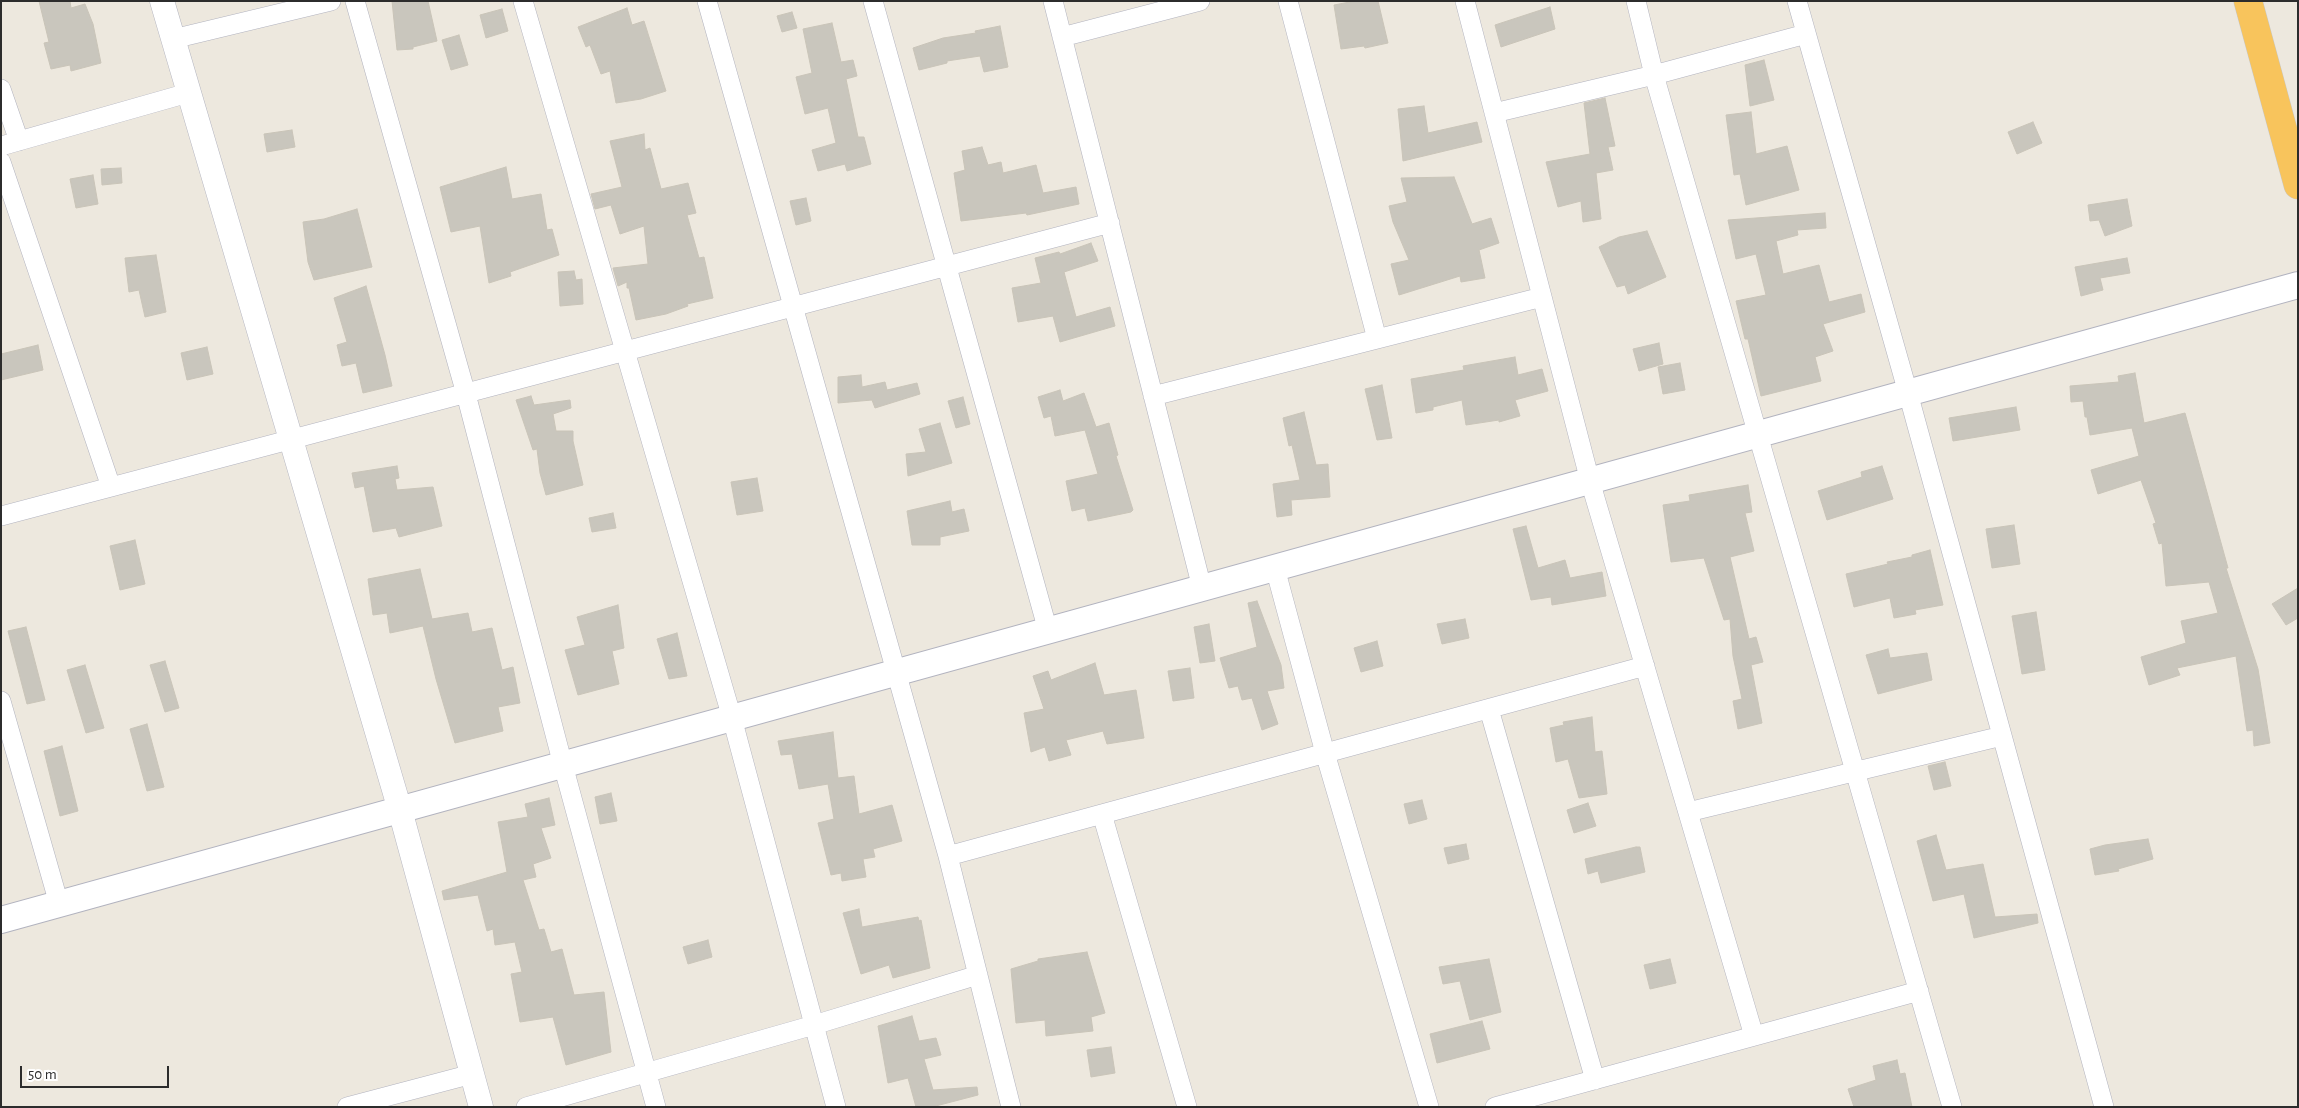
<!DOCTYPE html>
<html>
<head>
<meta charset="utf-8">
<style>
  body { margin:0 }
  #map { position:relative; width:2299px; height:1108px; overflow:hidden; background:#ede8de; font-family:"Alegreya Sans",sans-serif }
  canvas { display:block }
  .frame { position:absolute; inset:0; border:2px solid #2c2c2c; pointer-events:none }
  .scale { position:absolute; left:20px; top:1066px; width:149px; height:22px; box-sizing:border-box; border:2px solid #2c2c2c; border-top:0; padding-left:6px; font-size:15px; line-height:18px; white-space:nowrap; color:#2c2c2c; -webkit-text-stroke:4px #fff; paint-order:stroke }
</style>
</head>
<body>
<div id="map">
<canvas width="2299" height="1108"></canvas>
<div class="frame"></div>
<div class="scale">50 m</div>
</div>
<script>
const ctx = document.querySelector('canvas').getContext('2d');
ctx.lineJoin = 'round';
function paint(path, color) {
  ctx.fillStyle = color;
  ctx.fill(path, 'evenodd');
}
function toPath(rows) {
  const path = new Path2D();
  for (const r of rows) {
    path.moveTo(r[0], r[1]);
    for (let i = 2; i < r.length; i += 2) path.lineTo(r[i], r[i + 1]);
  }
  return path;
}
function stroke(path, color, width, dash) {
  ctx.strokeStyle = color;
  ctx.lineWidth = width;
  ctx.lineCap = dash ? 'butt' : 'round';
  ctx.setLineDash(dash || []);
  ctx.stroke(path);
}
const building = toPath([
  [39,1,70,1,71,8,85,4,93,24,101,63,71,71,70,65,51,69,44,43,49,42,39,1],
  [392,1,428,1,437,41,413,47,413,49,397,50,392,1],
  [1355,1,1378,1,1388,43,1365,48,1364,46,1341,49,1334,5,1355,1],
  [1550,7,1555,29,1501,47,1495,25,1550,7],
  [627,8,632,25,644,21,666,91,641,99,616,103,610,71,601,74,590,45,586,47,578,27,627,8],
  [502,9,508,31,486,38,480,15,502,9],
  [792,12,797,28,782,32,777,16,792,12],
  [832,23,841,62,853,60,857,76,846,79,858,137,864,137,871,164,847,171,845,164,818,171,812,150,836,143,828,108,805,114,796,77,812,73,803,29,832,23],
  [1000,26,1008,67,984,72,980,56,947,61,947,63,919,70,913,48,943,38,976,33,975,31,1000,26],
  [459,35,468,65,451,70,442,40,459,35],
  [1764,60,1774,100,1750,106,1745,65,1764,60],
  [1605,98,1615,146,1608,147,1613,170,1596,173,1601,219,1583,222,1581,201,1558,207,1546,162,1590,154,1584,103,1605,98],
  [1424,106,1428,133,1477,122,1482,142,1403,161,1398,109,1424,106],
  [1751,112,1756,154,1787,146,1799,190,1746,205,1740,174,1734,175,1726,115,1751,112],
  [2033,122,2042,143,2017,154,2008,132,2033,122],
  [292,130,295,147,267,152,264,134,292,130],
  [644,134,645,150,650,148,661,189,688,183,696,213,687,215,699,258,704,257,713,298,687,304,688,306,666,314,636,320,629,288,627,288,627,282,618,286,613,268,648,264,644,226,620,234,611,205,595,209,591,194,622,187,610,141,644,134],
  [982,147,988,165,1001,162,1003,173,1036,165,1043,193,1076,187,1079,204,1027,215,1026,213,961,221,954,173,965,170,962,151,982,147],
  [506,167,512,199,541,194,547,230,552,229,559,255,510,272,511,276,489,283,480,226,451,232,440,187,506,167],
  [121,168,122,183,102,185,101,169,121,168],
  [93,175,98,204,76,208,70,179,93,175],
  [1454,177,1472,224,1491,218,1499,243,1479,250,1485,278,1461,282,1460,276,1399,295,1391,264,1409,260,1393,222,1389,206,1407,202,1401,178,1454,177],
  [806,198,811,221,796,225,790,201,806,198],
  [2127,199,2132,226,2105,236,2099,220,2090,221,2088,205,2127,199],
  [357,209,372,267,314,280,308,262,303,222,324,219,357,209],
  [1825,213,1826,228,1797,230,1798,235,1776,241,1783,274,1819,265,1829,302,1861,294,1865,312,1823,324,1833,351,1815,357,1821,381,1761,396,1748,339,1745,339,1736,301,1766,295,1756,254,1736,259,1728,220,1825,213],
  [1647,231,1666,277,1628,294,1625,285,1617,287,1599,247,1619,237,1647,231],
  [1091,243,1098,261,1064,272,1076,317,1110,307,1115,326,1060,342,1053,316,1018,322,1012,288,1041,283,1035,258,1059,252,1060,254,1091,243],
  [156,255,166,312,145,317,139,290,129,292,125,258,156,255],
  [2127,258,2130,273,2100,278,2103,290,2081,296,2075,267,2127,258],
  [574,271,576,280,582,279,583,304,560,306,558,272,574,271],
  [366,286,385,355,392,386,363,393,356,363,342,366,337,345,347,342,334,298,366,286],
  [1659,343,1663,364,1639,371,1633,349,1659,343],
  [38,345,43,370,1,380,1,354,38,345],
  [207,347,213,374,187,380,181,353,207,347],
  [1515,357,1518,375,1542,369,1548,391,1515,400,1520,416,1499,422,1499,420,1466,425,1462,400,1433,407,1433,410,1416,413,1411,379,1464,370,1463,366,1515,357],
  [1680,363,1685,390,1663,394,1658,367,1680,363],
  [2135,373,2144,423,2185,413,2228,568,2226,568,2258,669,2270,743,2254,746,2253,730,2247,731,2236,656,2177,668,2180,675,2149,685,2141,657,2186,643,2181,621,2218,613,2209,582,2166,586,2162,543,2159,544,2153,524,2156,523,2141,480,2098,494,2091,470,2139,456,2132,428,2090,435,2087,417,2085,417,2083,401,2071,402,2070,386,2119,382,2118,376,2135,373],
  [861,375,862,387,885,382,887,390,917,383,920,394,875,408,872,400,838,403,838,377,861,375],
  [1382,385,1392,438,1377,440,1365,389,1382,385],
  [1060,390,1063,401,1084,393,1096,427,1109,423,1118,455,1116,456,1133,510,1131,512,1088,521,1085,508,1072,511,1066,481,1098,474,1085,430,1055,436,1051,416,1044,418,1038,397,1060,390],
  [531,396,534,405,570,400,571,408,553,414,556,431,573,431,573,441,583,485,546,495,540,473,537,449,533,450,516,400,531,396],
  [963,397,970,424,956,428,948,401,963,397],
  [2016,407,2020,430,1953,441,1949,418,2016,407],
  [1304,412,1316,465,1328,464,1330,497,1291,500,1292,515,1277,517,1273,484,1300,480,1292,445,1289,446,1283,418,1304,412],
  [940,423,952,463,908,476,906,454,926,452,919,429,940,423],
  [397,466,399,478,395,479,397,490,433,487,442,526,399,537,396,528,373,532,364,486,355,488,352,473,397,466],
  [1882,466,1893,499,1827,520,1818,491,1862,477,1861,472,1882,466],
  [757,478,763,511,737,515,731,482,757,478],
  [1748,485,1752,512,1745,513,1754,551,1730,557,1749,639,1756,637,1763,662,1751,665,1762,723,1738,729,1733,701,1742,699,1733,656,1730,619,1724,620,1704,558,1671,562,1663,505,1690,501,1689,495,1748,485],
  [950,501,952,512,964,509,969,531,940,537,940,545,912,545,907,511,950,501],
  [613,513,616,528,592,532,589,518,613,513],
  [2014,525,2020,564,1992,568,1986,529,2014,525],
  [1526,526,1538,568,1565,560,1570,578,1602,572,1606,596,1552,605,1551,597,1531,600,1513,529,1526,526],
  [135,540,145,584,120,590,110,546,135,540],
  [1930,550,1943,605,1915,610,1916,614,1894,618,1890,598,1854,607,1846,574,1888,564,1887,562,1912,557,1912,555,1930,550],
  [420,569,432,619,468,613,472,632,492,628,502,670,513,667,520,703,498,707,503,731,455,743,436,679,423,626,390,633,387,613,373,615,368,579,420,569],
  [2298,588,2298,618,2286,625,2272,604,2298,588],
  [1257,601,1281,665,1284,688,1267,691,1278,724,1262,730,1252,698,1242,700,1238,686,1229,688,1220,658,1257,647,1248,603,1257,601],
  [618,605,624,648,612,651,619,684,578,695,565,650,585,645,577,617,618,605],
  [2036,612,2045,670,2022,674,2012,616,2036,612],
  [1465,619,1469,638,1442,644,1437,624,1465,619],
  [1209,624,1215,661,1200,663,1194,627,1209,624],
  [26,627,45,700,27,704,8,631,26,627],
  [677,633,687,676,669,679,657,639,677,633],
  [1377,641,1383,666,1361,672,1354,648,1377,641],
  [1888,649,1890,658,1927,653,1932,680,1878,694,1866,655,1888,649],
  [165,661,179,708,165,712,150,665,165,661],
  [1095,663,1104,695,1136,690,1144,738,1107,744,1103,731,1066,740,1071,755,1049,761,1045,747,1031,752,1024,713,1044,709,1033,676,1048,671,1051,680,1095,663],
  [85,665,104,728,86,733,67,670,85,665],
  [1190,668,1194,698,1173,701,1168,671,1190,668],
  [1592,717,1595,752,1602,751,1607,794,1579,798,1568,759,1556,762,1550,728,1564,725,1563,722,1592,717],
  [147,724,164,787,147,791,130,729,147,724],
  [833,732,838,778,854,776,859,814,892,805,902,841,873,849,875,857,863,859,866,877,842,881,841,873,831,875,818,823,834,819,828,784,799,789,792,754,781,755,778,741,833,732],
  [62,746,78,811,60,816,44,751,62,746],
  [1945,762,1951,786,1934,790,1928,766,1945,762],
  [611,793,617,821,600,824,595,797,611,793],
  [549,798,555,825,541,828,551,858,533,864,536,877,523,880,539,930,544,929,551,952,562,949,574,995,604,992,611,1052,566,1065,553,1017,520,1022,511,974,522,972,515,942,495,945,493,929,487,931,478,895,444,900,442,891,507,872,498,822,528,817,525,804,549,798],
  [1422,800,1427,819,1409,824,1404,804,1422,800],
  [1588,803,1596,826,1574,833,1567,810,1588,803],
  [1936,835,1946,870,1983,864,1995,917,2037,914,2038,923,1974,938,1964,894,1933,901,1917,841,1936,835],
  [2148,839,2153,859,2118,869,2119,871,2095,875,2090,849,2105,845,2148,839],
  [1466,844,1469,859,1448,864,1444,848,1466,844],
  [1636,847,1640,847,1645,872,1601,883,1598,871,1588,874,1585,859,1636,847],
  [859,909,862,927,918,917,919,921,921,920,930,968,893,978,889,965,861,974,843,913,859,909],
  [708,940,712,957,688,964,683,947,708,940],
  [1087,952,1105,1013,1091,1017,1093,1031,1046,1036,1045,1020,1016,1023,1011,969,1038,961,1038,959,1087,952],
  [1489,959,1501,1012,1470,1020,1460,981,1443,984,1439,967,1489,959],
  [1670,959,1676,983,1650,989,1644,965,1670,959],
  [912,1016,919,1041,936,1038,941,1055,924,1059,933,1090,977,1087,978,1095,932,1107,916,1107,908,1078,888,1083,878,1026,912,1016],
  [1482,1021,1490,1049,1437,1063,1430,1034,1482,1021],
  [1111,1047,1115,1073,1091,1077,1087,1050,1111,1047],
  [1897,1060,1900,1074,1905,1073,1912,1107,1854,1107,1848,1089,1876,1080,1873,1066,1897,1060]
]);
paint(building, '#c9c6bd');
stroke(building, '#c9c4b8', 1);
const minor = toPath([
  [355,1,466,394,563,765,656,1107],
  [523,1,732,718,836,1107],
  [707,1,948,856,1011,1107],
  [873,1,1048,631],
  [1053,1,1202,588],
  [1288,1,1377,339],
  [1465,1,1590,481,1754,1036],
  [1636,1,1654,75,1952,1107],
  [1797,1,1908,393,2104,1107],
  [1062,37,1200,1],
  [173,39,331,1],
  [1,89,19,141],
  [1494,113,1654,75,1806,34],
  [1,146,188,93],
  [1,162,111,487],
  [1153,396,1542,297],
  [1,516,1110,223],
  [1275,568,1325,753,1429,1107],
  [1,701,59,904],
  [1489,709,1595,1080],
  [1688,812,2002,736],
  [1102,814,1187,1107],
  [948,856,1645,666],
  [347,1107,472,1074],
  [526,1107,814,1025,978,975],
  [1495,1107,1919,991]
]);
const tertiary = toPath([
  [162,1,400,810,481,1107]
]);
const secondary = toPath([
  [1,920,2298,285]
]);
const trunk = toPath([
  [2248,1,2298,185]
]);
stroke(minor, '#b2b3bf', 20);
stroke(tertiary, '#b2b3bf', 25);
stroke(secondary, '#b2b3bf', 28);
stroke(trunk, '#c8c8c8', 29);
stroke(minor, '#fff', 19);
stroke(tertiary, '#fff', 24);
stroke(secondary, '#fff', 26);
stroke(trunk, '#f8c45c', 28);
</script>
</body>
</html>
